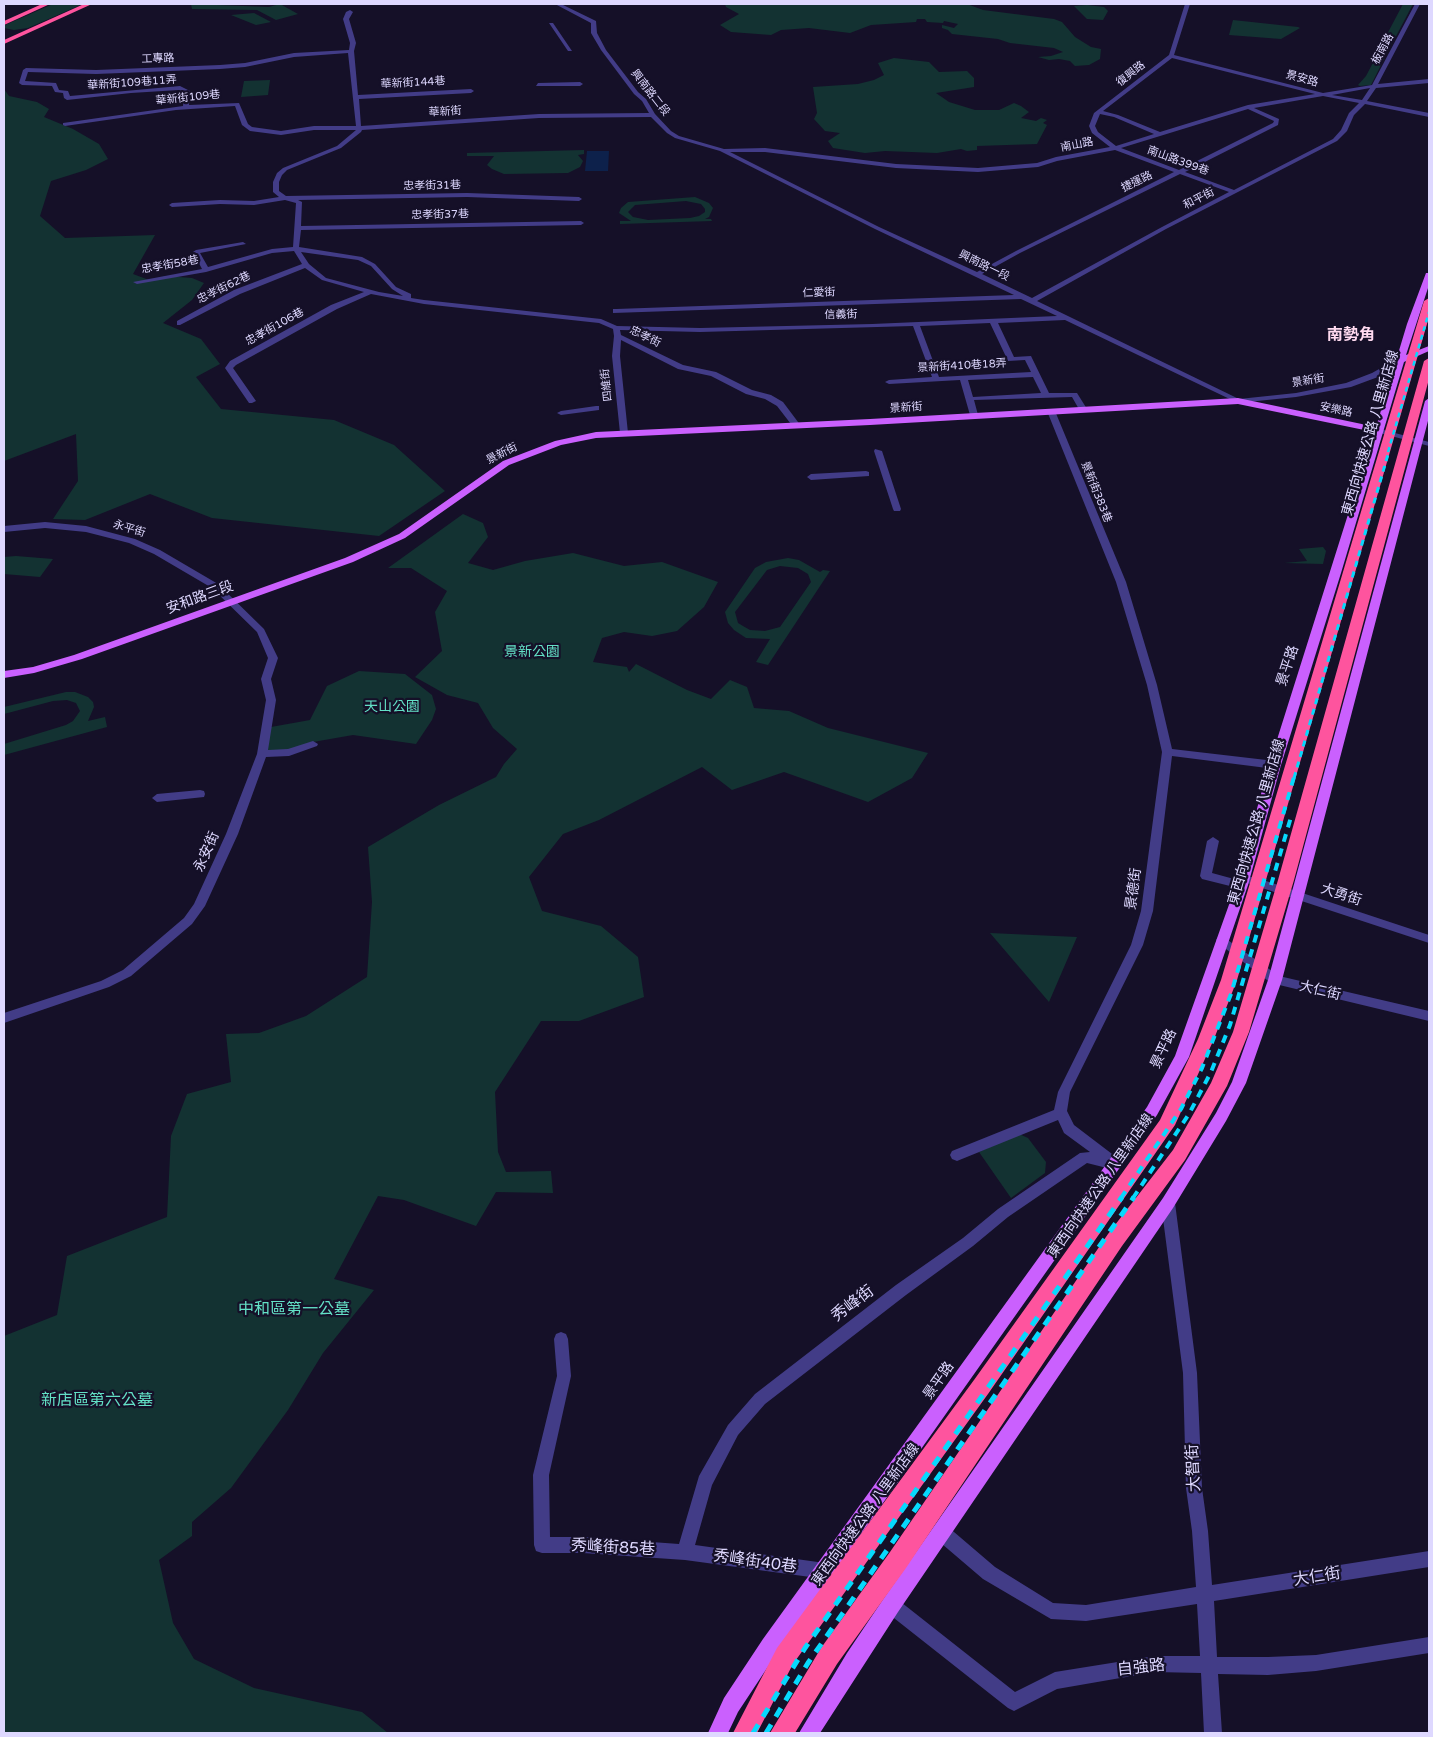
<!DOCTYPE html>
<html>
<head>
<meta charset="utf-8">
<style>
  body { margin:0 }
  #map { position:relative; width:1433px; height:1737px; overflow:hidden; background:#151028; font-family:"Varela Round",sans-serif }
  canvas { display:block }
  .frame { position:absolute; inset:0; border:5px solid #ded8ff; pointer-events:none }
</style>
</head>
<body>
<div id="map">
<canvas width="1433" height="1737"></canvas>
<div class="frame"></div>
</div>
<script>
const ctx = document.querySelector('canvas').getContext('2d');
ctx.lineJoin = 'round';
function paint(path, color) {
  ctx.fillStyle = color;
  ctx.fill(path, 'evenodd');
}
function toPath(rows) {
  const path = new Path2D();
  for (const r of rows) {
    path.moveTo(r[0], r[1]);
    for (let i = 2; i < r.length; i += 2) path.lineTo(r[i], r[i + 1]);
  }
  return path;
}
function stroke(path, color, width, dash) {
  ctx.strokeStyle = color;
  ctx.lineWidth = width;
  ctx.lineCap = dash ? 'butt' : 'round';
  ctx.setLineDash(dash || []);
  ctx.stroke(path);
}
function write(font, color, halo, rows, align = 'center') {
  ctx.font = font + ' "Varela Round","Noto Sans TC",sans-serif';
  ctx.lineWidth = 4.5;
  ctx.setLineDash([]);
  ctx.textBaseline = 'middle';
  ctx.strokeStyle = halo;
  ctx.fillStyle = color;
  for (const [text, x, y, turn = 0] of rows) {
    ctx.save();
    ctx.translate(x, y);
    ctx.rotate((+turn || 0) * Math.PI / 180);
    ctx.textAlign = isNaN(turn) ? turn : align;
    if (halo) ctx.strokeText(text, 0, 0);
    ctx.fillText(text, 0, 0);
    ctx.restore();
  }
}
paint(toPath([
  [53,4,83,4,28,28,14,30,4,28,5,25],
  [191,4,269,7,280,4,298,14,276,20,257,10,192,9],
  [725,4,967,4,983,10,1054,19,1062,22,1075,37,1091,47,1101,49,1100,59,1089,65,1075,66,1070,61,1059,59,1049,60,1038,57,1051,56,1063,52,1054,48,1010,43,998,39,952,34,948,30,942,28,942,25,954,28,958,24,944,21,943,23,927,22,925,19,917,19,916,22,871,25,850,33,809,28,781,30,771,35,731,32,720,25,739,14,726,7],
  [1403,4,1413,4,1394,40,1384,40],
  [1087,5,1104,7,1108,11,1103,20,1087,19,1074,6],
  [254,13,271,22,256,25,231,15],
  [1233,20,1298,27,1300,28,1281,39,1229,35],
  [1384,42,1392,43,1371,85,1360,86,1358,85,1366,76],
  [894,58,929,62,939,72,967,71,974,78,974,87,936,93,949,102,975,110,999,110,1014,103,1021,106,1029,112,1021,118,1036,121,1041,118,1047,120,1043,123,1047,125,1037,144,977,146,977,150,967,151,961,149,937,153,885,151,865,153,833,148,828,141,840,133,825,131,814,119,817,113,813,87,858,84,874,80,884,75,878,63],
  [270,80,268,95,241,97,244,81],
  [4,89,9,96,37,102,49,109,44,117,73,129,99,144,108,159,86,170,51,181,40,216,65,238,155,235,133,274,149,280,166,276,192,278,204,283,192,300,163,323,201,339,220,364,196,377,221,409,334,420,394,445,445,491,379,536,212,518,150,494,85,520,53,519,78,481,76,434,4,461],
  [584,150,584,154,578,155,583,161,580,167,568,173,504,174,492,169,487,165,494,156,467,156,467,153],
  [695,197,709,203,713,208,709,217,705,219,711,219,712,221,620,224,620,221,631,221,619,213,621,208,628,202],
  [686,201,701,204,705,209,705,212,699,216,690,218,648,220,633,217,628,212,635,205],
  [463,514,483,523,488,537,468,563,493,570,525,561,573,553,624,566,662,562,718,582,704,607,677,631,652,636,624,632,602,638,593,662,627,667,629,672,636,664,687,690,711,699,730,680,747,687,754,708,789,711,828,728,928,753,912,778,868,802,784,772,732,790,702,767,599,820,563,834,529,877,542,911,601,926,638,957,644,997,579,1021,541,1021,495,1092,498,1152,506,1172,551,1171,553,1193,496,1192,476,1226,404,1200,378,1196,334,1279,374,1290,323,1353,288,1410,231,1488,192,1522,192,1536,159,1560,173,1623,194,1659,254,1688,362,1712,388,1733,4,1733,4,1336,57,1315,67,1256,167,1217,171,1136,187,1094,231,1082,226,1034,259,1033,306,1016,367,977,372,902,368,847,439,805,496,777,504,764,517,749,493,728,478,703,447,695,415,677,442,651,435,612,447,591,411,568,388,568],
  [1323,547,1326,551,1323,564,1284,563,1307,561,1299,549],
  [16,556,53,559,40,577,4,574,4,557],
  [788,558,799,560,820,572,823,570,830,571,768,665,756,662,770,639,746,638,734,630,728,623,725,612,755,568,766,562],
  [780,566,798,568,808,574,811,582,780,627,765,631,750,630,743,626,738,623,735,612,767,570],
  [359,671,405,674,432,695,436,709,432,720,416,744,353,735,313,742,296,750,266,750,271,727,310,720,327,686],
  [66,692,75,692,88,697,93,702,94,707,88,721,105,717,107,727,4,755,4,744,66,725,73,721,80,711,76,703,67,700,53,701,4,714,4,707],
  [990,933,1077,937,1049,1002],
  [1019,1134,1028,1138,1046,1162,1045,1173,1011,1198,979,1152]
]), '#133232');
paint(toPath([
  [587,151,609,151,608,171,585,171]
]), '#0d214b');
paint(toPath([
  [555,4,561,4,596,21,597,33,606,50,638,92,646,99,655,114,671,131,679,136,724,149,765,148,896,164,978,168,1037,163,1056,157,1110,147,1092,133,1089,126,1094,113,1169,55,1185,4,1190,4,1174,55,1323,93,1372,85,1415,4,1420,4,1378,84,1429,79,1429,83,1376,88,1367,101,1429,113,1429,117,1365,104,1354,115,1347,131,1337,141,1166,229,1037,301,1239,399,1296,393,1346,383,1372,373,1397,359,1404,361,1378,377,1351,387,1296,397,1238,403,1065,320,998,323,1014,357,1031,356,1049,393,1077,393,1087,409,1080,411,1072,397,974,400,978,415,974,417,970,415,960,380,889,384,885,382,889,380,932,377,913,326,700,332,620,330,621,335,683,365,716,372,752,390,771,395,783,402,801,426,794,428,777,406,765,399,746,394,711,376,678,369,621,340,620,356,628,433,624,435,620,433,612,356,614,336,613,329,599,323,424,304,371,294,337,309,236,365,233,368,256,401,252,403,249,403,225,368,230,361,331,305,364,292,322,280,305,268,240,294,180,325,177,325,177,321,234,290,302,264,294,251,272,253,206,272,137,284,133,282,202,269,193,252,196,250,243,242,246,244,200,253,208,267,272,249,293,247,296,203,285,200,254,205,220,204,172,207,169,205,172,203,220,200,254,201,279,197,273,192,273,182,277,173,283,168,337,146,356,130,314,130,281,135,250,131,242,125,235,106,176,110,65,126,63,125,63,123,183,106,184,92,179,90,131,93,67,100,64,98,63,93,55,92,52,86,22,85,19,83,23,70,26,68,96,70,220,65,245,63,294,53,349,50,350,43,343,19,346,12,350,10,353,12,349,19,356,43,354,51,358,95,471,89,474,91,471,93,359,99,361,126,539,114,649,113,642,101,634,94,601,50,591,33,591,23,555,4],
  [348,53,356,126,314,126,281,131,252,127,248,124,239,103,189,105,190,91,180,86,70,96,68,91,59,90,56,83,25,81,28,72,96,74,220,69,245,67,294,57,348,53],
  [1172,58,1315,94,1248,105,1160,132,1118,115,1103,111,1172,58],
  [1370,88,1362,100,1332,95,1370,88],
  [1323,96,1359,103,1349,113,1341,130,1333,139,1234,190,1185,172,1278,125,1279,119,1254,108,1323,96],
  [1248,109,1274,121,1273,123,1179,170,1121,148,1248,109],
  [1100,114,1114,117,1154,134,1116,146,1098,132,1095,126,1100,114],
  [651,117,667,133,675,138,720,151,875,229,1014,295,616,309,613,309,613,313,1021,299,1057,316,872,324,700,328,617,326,601,319,424,300,411,298,411,294,396,287,375,264,362,257,299,247,301,230,581,225,584,223,581,221,301,226,302,202,298,200,467,197,579,201,582,199,579,197,467,193,286,196,279,191,279,182,282,175,287,170,341,148,361,132,362,130,539,118,651,117],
  [1115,150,1174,172,1016,251,977,272,879,227,730,152,765,152,896,168,978,172,1038,167,1057,161,1115,150],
  [1180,174,1229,192,1162,227,1032,298,982,274,1020,253,1180,174],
  [301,252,358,260,371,266,392,289,403,296,379,292,326,278,309,264,301,252],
  [990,323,1008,361,1025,360,1031,372,939,377,920,326,990,323],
  [1033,377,1041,393,973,397,968,380,1033,377],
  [549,23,553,23,572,51,568,51,549,23],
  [538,83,580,82,583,84,580,86,536,86,538,83],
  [596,406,599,406,599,410,561,415,557,413,561,411,596,406],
  [1048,409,1055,411,1126,582,1157,685,1172,749,1275,761,1280,765,1275,769,1172,756,1153,911,1143,945,1070,1092,1067,1111,1074,1125,1120,1160,1122,1164,1120,1168,1115,1170,1087,1163,1008,1217,973,1246,906,1295,765,1404,738,1435,712,1485,695,1545,825,1563,831,1565,833,1571,831,1577,825,1579,685,1560,583,1553,542,1553,536,1551,534,1545,533,1475,557,1376,554,1339,556,1334,561,1332,566,1334,568,1339,571,1376,549,1475,550,1537,583,1537,679,1544,699,1476,728,1425,755,1394,896,1285,963,1238,998,1209,1080,1153,1090,1152,1064,1133,1058,1120,957,1161,952,1159,950,1155,952,1151,1054,1110,1058,1092,1131,945,1141,911,1162,752,1147,685,1116,582,1047,411,1048,409],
  [1376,428,1429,442,1429,446,1376,432,1376,428],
  [875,449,882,451,901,509,900,511,894,511,893,509,874,451,875,449],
  [866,471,869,472,869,476,811,480,807,477,811,474,866,471],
  [45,522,86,526,135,539,160,550,218,584,264,629,278,658,271,679,276,700,268,750,288,749,313,741,318,744,317,746,289,756,266,757,238,834,205,906,192,924,131,976,109,987,4,1023,4,1013,101,981,123,970,184,918,194,904,226,834,257,754,266,700,261,679,268,658,257,632,212,588,154,554,129,543,86,532,45,528,4,532,4,526,45,522],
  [200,790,204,791,205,794,204,797,157,802,152,798,157,794,200,790],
  [1213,837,1219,841,1212,873,1245,882,1246,877,1254,877,1429,935,1429,943,1247,883,1246,888,1242,889,1202,879,1200,876,1207,841,1213,837],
  [1222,936,1279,976,1429,1011,1429,1021,1271,983,1218,943,1216,940,1218,937,1222,936],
  [1168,1197,1173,1199,1175,1203,1197,1373,1202,1488,1208,1531,1212,1585,1429,1551,1429,1567,1214,1601,1217,1657,1268,1657,1316,1655,1429,1637,1429,1653,1316,1671,1268,1675,1218,1674,1222,1733,1204,1733,1201,1673,1155,1672,1057,1689,1014,1711,1008,1708,885,1611,883,1605,885,1599,891,1597,897,1599,1015,1692,1055,1672,1155,1656,1200,1656,1197,1604,1086,1621,1051,1619,983,1579,935,1538,933,1532,935,1526,941,1524,947,1526,995,1567,1053,1603,1086,1605,1196,1587,1192,1531,1186,1488,1183,1373,1161,1203,1163,1199,1168,1197]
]), '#423c87');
paint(toPath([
  [1426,273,1429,273,1429,285,1406,355,1429,346,1429,351,1404,362,1341,573,1281,765,1248,885,1189,1057,1157,1115,777,1653,738,1712,728,1733,708,1733,724,1698,763,1639,1110,1159,1147,1107,1175,1056,1236,885,1269,765,1374,432,1238,404,870,425,596,438,561,445,509,465,405,538,353,562,82,659,34,673,4,678,4,671,33,667,74,655,345,558,399,534,503,461,555,441,596,432,870,419,1238,398,1376,427,1407,324,1426,273],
  [1429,398,1429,417,1282,980,1246,1083,1226,1121,1173,1208,898,1612,820,1733,799,1733,847,1653,884,1598,1163,1198,1216,1113,1232,1082,1268,980,1425,401,1429,398]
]), '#ca60fe');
paint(toPath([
  [42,4,50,4,4,25,4,21,42,4],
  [84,4,92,4,4,44,4,40,84,4],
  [1429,298,1429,317,1237,980,1214,1039,1175,1125,988,1394,793,1664,757,1733,733,1733,777,1648,974,1380,1160,1120,1198,1039,1221,980,1424,301,1429,298],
  [1429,358,1429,379,1294,880,1249,1032,1227,1086,1185,1160,1122,1246,906,1568,837,1664,795,1733,770,1733,821,1648,890,1552,1108,1234,1173,1150,1211,1083,1233,1032,1278,880,1424,361,1429,358]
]), '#fe549e');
stroke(toPath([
  [1388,452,1429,312]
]), '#06d9fd', 2.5, [5, 4]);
stroke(toPath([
  [1294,778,1389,451]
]), '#06d9fd', 3, [6, 5]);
stroke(toPath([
  [1121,1198,1181,1109,1202,1068,1231,994,1294,777],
  [1133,1198,1189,1114,1211,1072,1230,1025,1291,817]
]), '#06d9fd', 4, [8, 7]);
stroke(toPath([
  [753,1733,805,1648,1122,1197],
  [766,1733,808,1663,1134,1197]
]), '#06d9fd', 5, [10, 9]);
write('11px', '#ded8ff', '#151028', [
  ["板南路",1383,49,-62],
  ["工專路",158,59,-2],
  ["復興路",1131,74,-38],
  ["景安路",1302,79,15],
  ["華新街109巷11弄",132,83,-4],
  ["華新街144巷",413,83,-3],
  ["興南路二段",650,93,52],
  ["華新街109巷",188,98,-6],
  ["華新街",445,112,-3],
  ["南山路",1077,145,-11],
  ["南山路399巷",1178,161,20],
  ["捷運路",1137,182,-26],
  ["忠孝街31巷",432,186,-1],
  ["和平街",1199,199,-27],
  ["忠孝街37巷",440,215,-1],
  ["忠孝街58巷",170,265,-10],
  ["興南路一段",984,266,26],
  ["忠孝街62巷",224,288,-26],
  ["仁愛街",819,293,-2],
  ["信義街",841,315,-1],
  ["忠孝街106巷",275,327,-29],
  ["忠孝街",645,337,26],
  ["景新街410巷18弄",962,366,-3],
  ["景新街",1308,381,-9],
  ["四維街",607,385,-96],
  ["景新街",906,408,-4],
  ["安樂路",1336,410,12],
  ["景新街",502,454,-27],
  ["景新街383巷",1096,492,68],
  ["永平街",129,529,17]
]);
write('14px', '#ded8ff', '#151028', [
  ["東西向快速公路 八里新店線",1371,433,-74],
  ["安和路三段",200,598,-20],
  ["景平路",1288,666,-72],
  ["東西向快速公路 八里新店線",1257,822,-74],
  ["永安街",207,852,-66],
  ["景德街",1134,889,-82],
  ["大勇街",1341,895,18],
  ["大仁街",1320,991,13],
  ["景平路",1164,1049,-65],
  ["東西向快速公路 八里新店線",1101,1186,-55],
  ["景平路",939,1381,-55],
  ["東西向快速公路 八里新店線",866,1515,-54]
]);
write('14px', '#63e0c6', '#151028', [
  ["景新公園",532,652],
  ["天山公園",392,707]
]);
write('bold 16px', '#ffdaf0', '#151028', [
  ["南勢角",1351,336]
]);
write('16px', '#ded8ff', '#151028', [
  ["秀峰街",853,1304,-37],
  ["大智街",1194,1468,-93],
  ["秀峰街85巷",613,1548,3],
  ["秀峰街40巷",755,1562,8],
  ["大仁街",1317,1577,-9],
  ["自強路",1141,1668,-6]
]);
write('16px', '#63e0c6', '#151028', [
  ["中和區第一公墓",294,1310],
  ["新店區第六公墓",97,1401]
]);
</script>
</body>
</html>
